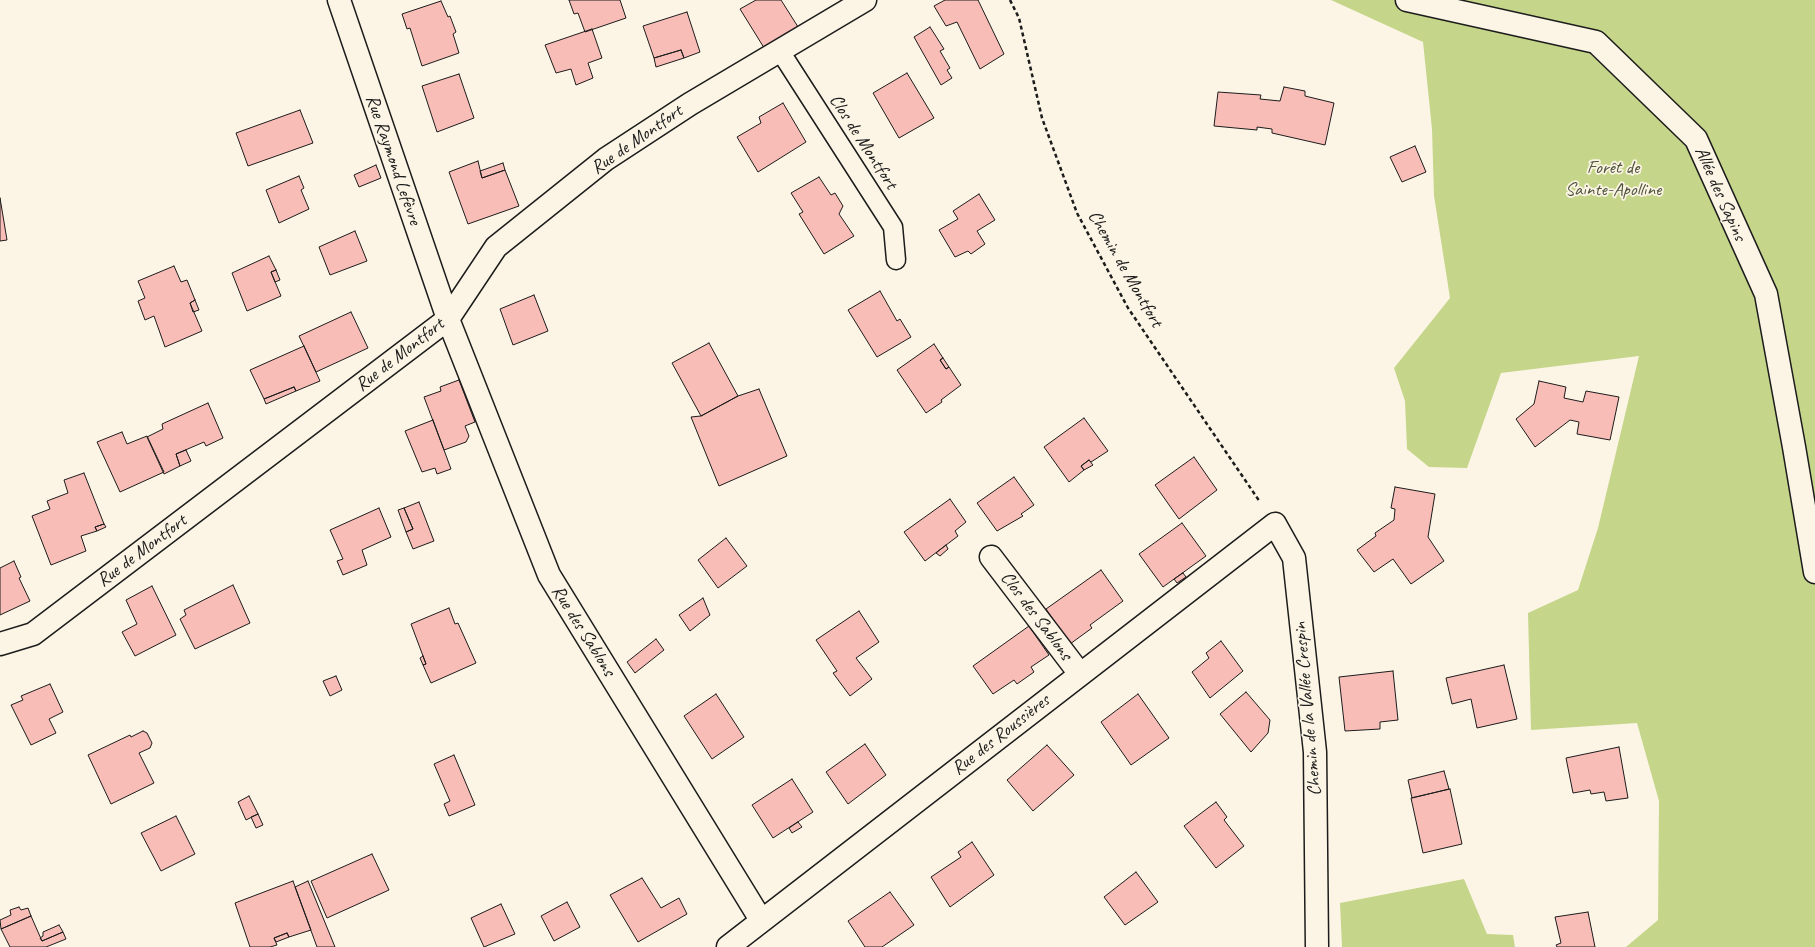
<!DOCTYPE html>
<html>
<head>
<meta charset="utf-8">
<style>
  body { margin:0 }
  canvas { display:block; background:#fcf5e5 }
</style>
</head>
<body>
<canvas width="1815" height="947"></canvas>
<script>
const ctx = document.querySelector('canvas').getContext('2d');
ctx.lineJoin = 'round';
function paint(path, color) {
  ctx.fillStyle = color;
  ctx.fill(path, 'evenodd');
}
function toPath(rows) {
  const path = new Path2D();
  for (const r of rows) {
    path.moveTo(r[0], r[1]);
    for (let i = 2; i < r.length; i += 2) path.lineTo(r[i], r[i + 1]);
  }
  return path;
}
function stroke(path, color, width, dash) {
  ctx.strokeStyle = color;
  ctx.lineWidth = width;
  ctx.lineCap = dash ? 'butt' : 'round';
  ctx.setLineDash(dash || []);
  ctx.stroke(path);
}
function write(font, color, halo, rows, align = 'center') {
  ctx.font = font + ' Caveat,sans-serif';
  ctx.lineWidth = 3.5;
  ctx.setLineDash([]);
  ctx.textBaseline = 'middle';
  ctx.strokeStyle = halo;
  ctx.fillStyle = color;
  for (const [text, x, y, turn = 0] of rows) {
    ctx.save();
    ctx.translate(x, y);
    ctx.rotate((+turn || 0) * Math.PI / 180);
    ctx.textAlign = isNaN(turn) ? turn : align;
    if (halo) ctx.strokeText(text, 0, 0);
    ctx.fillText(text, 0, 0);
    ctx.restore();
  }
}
paint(toPath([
  [1331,0,1815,0,1815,947,1626,947,1658,920,1659,801,1637,723,1531,730,1528,613,1578,590,1598,528,1639,356,1501,373,1467,468,1429,467,1407,449,1405,401,1394,368,1450,298,1434,196,1432,129,1423,42],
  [1464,879,1487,934,1513,935,1515,947,1342,947,1340,903]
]), '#c5d68b');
const building = toPath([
  [569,0,620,0,626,18,585,32,578,13,574,14,569,0],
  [756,0,781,0,800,30,766,51,740,9,756,0],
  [945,0,978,0,1004,54,980,69,957,22,946,26,934,6,945,0],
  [441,1,448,17,450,16,456,32,453,34,459,53,422,66,410,28,407,29,402,14,441,1],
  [687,12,700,52,684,58,681,50,654,58,643,26,687,12],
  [930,27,944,49,940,51,950,68,947,70,952,78,941,85,914,37,930,27],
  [592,29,602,58,588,63,593,78,576,85,571,69,556,73,545,45,592,29],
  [681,50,684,58,656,67,654,58,681,50],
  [907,73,934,118,899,138,873,93,907,73],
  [459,74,474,118,437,132,422,86,459,74],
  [1284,87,1305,91,1305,96,1334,103,1325,145,1272,133,1272,129,1257,127,1257,130,1214,126,1218,92,1261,95,1260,99,1280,101,1284,87],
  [783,103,806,142,758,172,737,137,761,123,759,117,783,103],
  [300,110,313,143,248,166,236,133,300,110],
  [1415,146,1426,172,1402,182,1390,157,1415,146],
  [478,161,482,178,505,170,519,206,468,224,449,172,478,161],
  [503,163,505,170,482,178,480,171,503,163],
  [376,165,381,178,359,187,354,175,376,165],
  [299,176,304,188,301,190,309,209,279,223,266,190,299,176],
  [819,177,831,195,835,193,843,206,839,214,854,236,824,254,799,214,803,212,791,193,819,177],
  [979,194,995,220,977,231,985,244,971,254,968,251,955,257,939,230,958,219,953,211,979,194],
  [0,198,7,240,0,241,0,198],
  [355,231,367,261,330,275,319,247,355,231],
  [269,256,276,270,271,272,281,296,247,311,232,273,269,256],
  [174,266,181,282,187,280,195,300,190,303,202,331,165,347,154,316,145,320,138,301,145,298,138,281,174,266],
  [276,270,280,280,275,282,271,272,276,270],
  [880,291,897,321,900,319,911,337,877,357,848,310,880,291],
  [534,295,548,331,513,345,500,309,534,295],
  [195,300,199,310,193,312,190,303,195,300],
  [351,312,368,348,316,372,299,336,351,312],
  [709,343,738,396,701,416,672,363,709,343],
  [934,344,943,358,940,360,946,369,949,367,961,385,941,400,942,402,926,413,897,370,934,344],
  [304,346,320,381,296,391,294,387,264,399,250,370,304,346],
  [943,358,949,367,946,369,940,360,943,358],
  [459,380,475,422,465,426,469,436,466,442,444,450,424,397,441,391,440,387,459,380],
  [1539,381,1566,387,1564,398,1583,402,1586,391,1619,397,1610,440,1577,434,1579,422,1570,420,1535,447,1516,419,1534,404,1539,381],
  [294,387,296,391,266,404,264,399,294,387],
  [759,389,787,456,719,486,691,417,701,416,738,396,759,389],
  [208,403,223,438,206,446,204,442,176,454,180,466,164,474,147,437,163,429,162,424,208,403],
  [1084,418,1108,451,1091,462,1089,460,1081,466,1084,470,1069,482,1044,447,1084,418],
  [433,420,451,469,437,474,435,468,422,472,405,431,433,420],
  [122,432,127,444,147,436,164,472,120,492,97,442,122,432],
  [186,450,191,461,180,466,176,454,186,450],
  [1194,457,1217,490,1179,519,1155,485,1194,457],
  [1089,460,1093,465,1084,470,1081,466,1089,460],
  [84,473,104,524,95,527,97,531,81,536,86,551,51,565,32,516,50,509,47,501,68,493,64,480,84,473],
  [1014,477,1034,505,1021,514,1023,516,997,531,977,503,1014,477],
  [1395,487,1435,494,1428,537,1444,561,1411,584,1393,559,1374,572,1357,550,1376,536,1375,533,1394,520,1395,509,1391,508,1395,487],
  [950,499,966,522,955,531,958,536,925,561,904,532,950,499],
  [419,502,434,541,413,549,406,532,413,529,404,508,419,502],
  [379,508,391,537,362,550,367,565,343,575,337,561,343,559,330,530,379,508],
  [404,508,413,529,406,532,398,510,404,508],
  [1182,523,1206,556,1163,587,1139,554,1182,523],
  [104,524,106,527,97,531,95,527,104,524],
  [726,538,747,566,718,588,698,560,726,538],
  [946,545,948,549,940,556,936,553,946,545],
  [14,561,21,577,19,578,30,601,0,615,0,568,14,561],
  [1101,570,1123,601,1090,625,1092,628,1070,644,1046,609,1101,570],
  [1183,573,1186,577,1177,583,1174,579,1183,573],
  [233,585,250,623,195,649,180,619,186,615,184,610,233,585],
  [152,586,176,635,135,656,122,632,137,624,126,600,152,586],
  [703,598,710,615,690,631,679,615,703,598],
  [449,608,455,624,458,623,476,663,431,683,423,665,426,664,411,624,449,608],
  [859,611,879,642,856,658,872,679,850,696,833,673,837,671,816,640,859,611],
  [1029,626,1049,655,1031,667,1034,672,1017,684,1014,680,993,694,973,666,1029,626],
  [656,639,664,650,635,673,627,662,656,639],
  [1221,641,1243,671,1210,698,1192,672,1209,658,1206,653,1221,641],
  [423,656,426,664,423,665,420,658,423,656],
  [1504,665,1517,719,1477,728,1471,699,1452,704,1446,678,1504,665],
  [1393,671,1398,720,1380,722,1380,729,1345,731,1339,677,1393,671],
  [336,676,342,690,330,696,323,681,336,676],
  [50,684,63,712,49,719,56,733,31,745,11,705,23,700,21,696,50,684],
  [1246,692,1270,720,1268,733,1251,752,1220,714,1246,692],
  [716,694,744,737,712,759,684,716,716,694],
  [1138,694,1169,738,1131,765,1101,722,1138,694],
  [143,731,147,733,152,743,150,748,139,753,154,783,111,804,88,755,130,735,131,737,143,731],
  [865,744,886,775,848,804,826,772,865,744],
  [1047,745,1074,775,1033,811,1007,780,1047,745],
  [1619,747,1628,798,1606,801,1604,792,1591,794,1590,790,1573,793,1566,758,1619,747],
  [454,755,475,805,449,816,444,804,450,801,434,764,454,755],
  [1444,771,1449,789,1412,798,1408,780,1444,771],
  [792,779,813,812,773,838,752,805,792,779],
  [1450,789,1462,844,1423,853,1411,798,1450,789],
  [249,796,258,814,246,820,238,802,249,796],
  [1216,802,1227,817,1224,820,1244,846,1216,868,1184,826,1216,802],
  [258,814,263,825,256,828,251,817,258,814],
  [176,816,195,854,161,871,141,833,176,816],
  [798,822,802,827,792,833,789,828,798,822],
  [972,842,994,875,950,907,931,877,961,857,958,852,972,842],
  [372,854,389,890,327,918,311,881,372,854],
  [1136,872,1158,902,1125,925,1104,897,1136,872],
  [642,878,661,908,679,898,687,914,638,942,610,895,642,878],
  [293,881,311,930,289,937,287,933,274,938,277,945,270,947,250,947,235,903,293,881],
  [308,881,335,947,317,947,295,887,308,881],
  [890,892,914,925,882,947,865,947,848,921,890,892],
  [567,902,580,927,554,941,541,916,567,902],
  [501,904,515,934,484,947,471,918,501,904],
  [19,907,21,910,28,908,31,916,1,929,0,920,11,915,10,910,19,907],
  [1588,912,1595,947,1557,947,1556,945,1561,943,1555,917,1588,912],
  [31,916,42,941,63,932,66,939,46,947,10,947,1,929,31,916],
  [59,925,63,932,42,941,40,938,43,936,43,932,59,925],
  [287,933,289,937,276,942,274,938,287,933]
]);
paint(building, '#f9bdb7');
stroke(building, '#1c1c1c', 1);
const lane = toPath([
  [780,51,893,227,896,260]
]);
const street = toPath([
  [339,0,448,319,549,575,761,920],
  [1407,0,1596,42,1696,139,1766,294,1794,447,1815,572],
  [991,557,1080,674],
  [0,644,33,634,448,319,496,247,606,159,690,104,865,0],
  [728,947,1275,524,1294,558,1315,752,1317,947]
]);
stroke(lane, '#1c1c1c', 21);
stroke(street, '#1c1c1c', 25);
stroke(toPath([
  [1010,0,1019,18,1042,118,1077,213,1128,308,1260,502]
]), '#1c1c1c', 2.5, [4, 3]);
stroke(lane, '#fcf5e5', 18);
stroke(street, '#fcf5e5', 22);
write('19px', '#1c1c1c', '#fcf5e5', [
  ["Rue de Montfort",637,140,-35],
  ["Clos de Montfort",863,142,57],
  ["Rue Raymond Lefèvre",393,160,71],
  ["Allée des Sapins",1720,194,66],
  ["Chemin de Montfort",1125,269,60],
  ["Rue de Montfort",400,355,-38],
  ["Rue de Montfort",142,551,-37],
  ["Clos des Sablons",1036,616,53],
  ["Rue des Sablons",583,631,58],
  ["Chemin de la Vallée Crespin",1308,709,-95],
  ["Rue des Roussières",1001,735,-38]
]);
write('19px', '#4f543d', '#fcf5e5', [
  ["Forêt de",1613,168],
  ["Sainte-Apolline",1613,190]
]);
</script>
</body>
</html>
